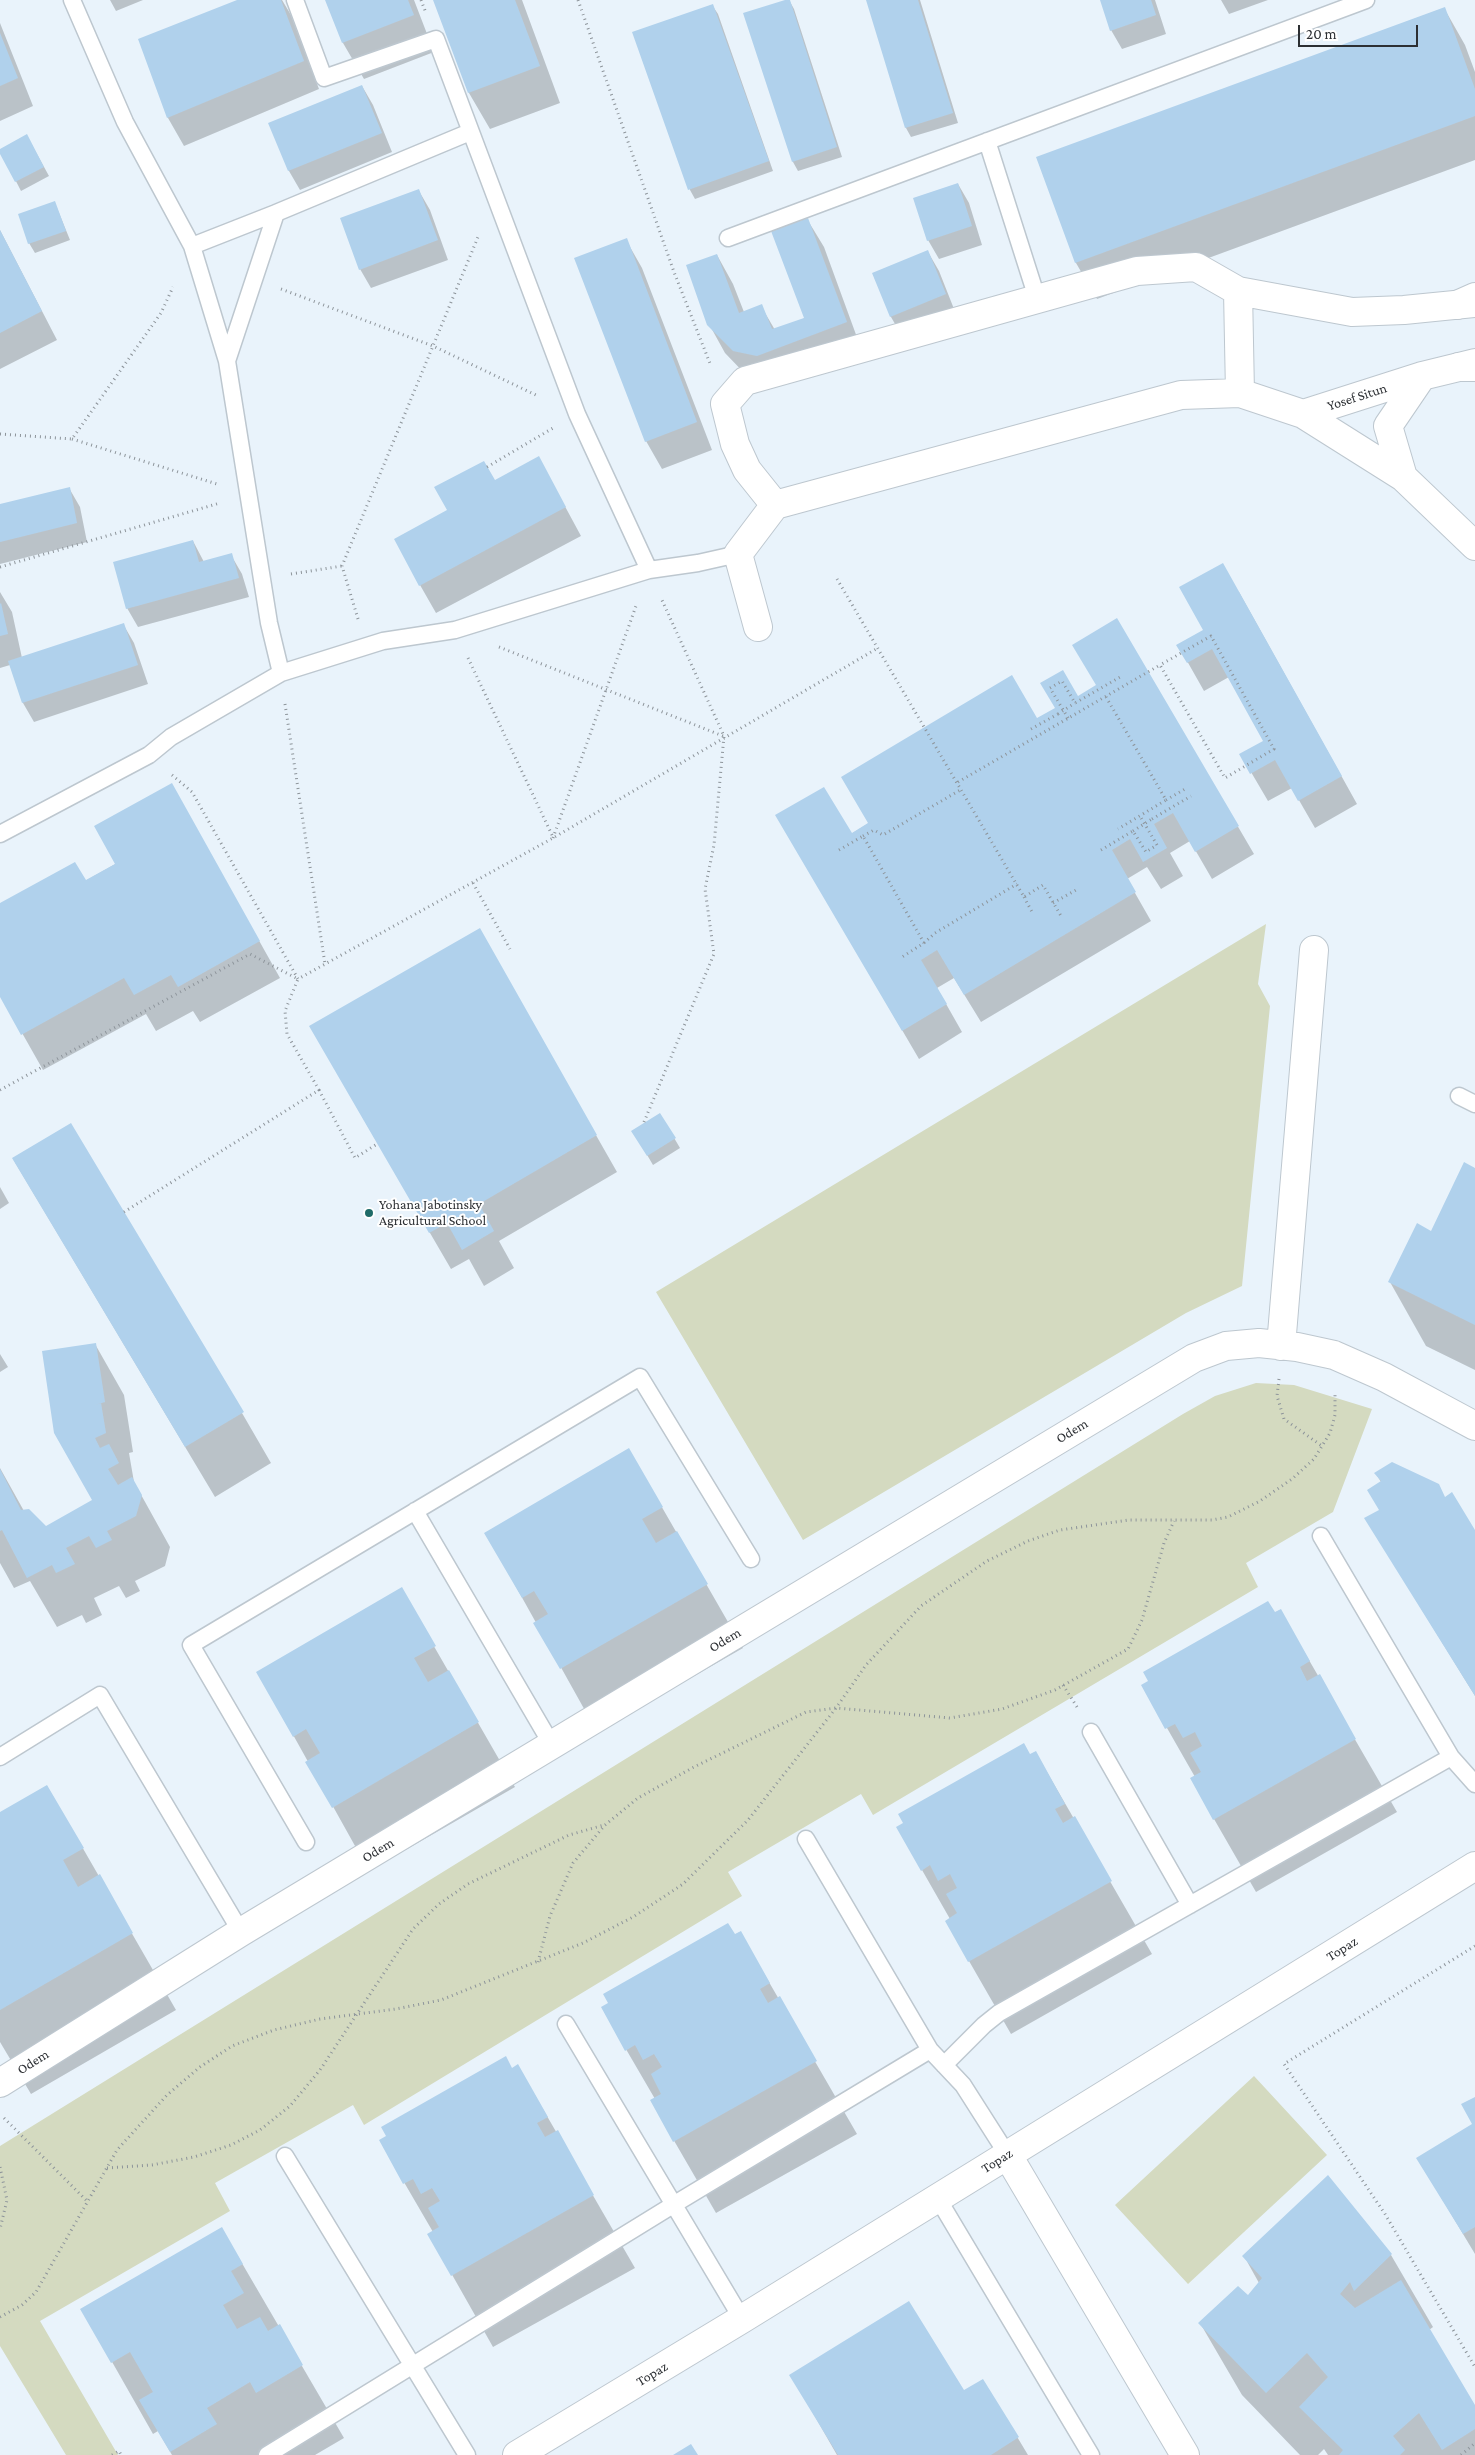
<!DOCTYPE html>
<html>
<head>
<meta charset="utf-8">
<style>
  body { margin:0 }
  #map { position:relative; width:1475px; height:2455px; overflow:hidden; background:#e9f3fb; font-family:"Crimson Pro",serif }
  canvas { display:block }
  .scale { position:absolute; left:1298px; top:25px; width:120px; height:22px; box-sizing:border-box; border:2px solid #2c2f33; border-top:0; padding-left:6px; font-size:15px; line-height:18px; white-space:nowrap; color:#2c2f33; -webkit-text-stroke:4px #fff; paint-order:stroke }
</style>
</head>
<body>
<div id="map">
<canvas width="1475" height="2455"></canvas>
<div class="scale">20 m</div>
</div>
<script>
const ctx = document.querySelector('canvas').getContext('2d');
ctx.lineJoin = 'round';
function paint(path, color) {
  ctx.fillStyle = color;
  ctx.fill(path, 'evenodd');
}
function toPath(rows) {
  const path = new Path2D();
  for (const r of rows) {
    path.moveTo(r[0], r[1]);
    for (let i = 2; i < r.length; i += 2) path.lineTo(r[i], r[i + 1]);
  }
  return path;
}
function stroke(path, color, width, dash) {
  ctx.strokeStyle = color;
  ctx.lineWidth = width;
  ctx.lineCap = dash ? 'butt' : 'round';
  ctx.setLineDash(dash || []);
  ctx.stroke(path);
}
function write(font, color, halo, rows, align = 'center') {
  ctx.font = font + ' "Crimson Pro",serif';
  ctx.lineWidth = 4;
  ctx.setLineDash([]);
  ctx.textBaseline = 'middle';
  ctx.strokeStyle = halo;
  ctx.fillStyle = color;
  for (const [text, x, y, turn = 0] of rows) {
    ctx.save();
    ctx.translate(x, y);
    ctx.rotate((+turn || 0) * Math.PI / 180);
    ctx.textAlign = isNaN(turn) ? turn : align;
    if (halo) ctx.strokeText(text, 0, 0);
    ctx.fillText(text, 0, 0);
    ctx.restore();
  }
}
paint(toPath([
  [1266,924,1258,984,1270,1006,1242,1286,1186,1313,803,1540,656,1292],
  [1256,1383,1294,1385,1372,1409,1333,1512,1246,1563,1258,1587,873,1815,861,1794,728,1872,742,1896,364,2125,353,2105,215,2183,230,2211,40,2321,118,2455,66,2455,0,2346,0,2146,1183,1414,1215,1396],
  [1254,2076,1327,2155,1188,2284,1115,2205]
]), '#d4dac0');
paint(toPath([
  [110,0,143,0,116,11],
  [240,0,282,0,291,15,319,89,184,146,168,118,140,40],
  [326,0,414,0,434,52,364,79,343,43],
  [435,0,522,0,560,103,490,129,469,93],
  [789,0,794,9,842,157,798,171,793,162],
  [867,0,920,0,958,123,911,137,906,128],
  [1102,0,1155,0,1166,34,1122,49,1111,30],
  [1221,0,1268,0,1229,14],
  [712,5,718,14,773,171,695,199,690,190,634,33],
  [1444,8,1465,45,1475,72,1475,160,1097,299,1076,263,1037,158],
  [0,23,33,106,0,121],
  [362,86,373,105,392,152,300,190,289,171,270,124],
  [32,145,49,176,21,191,0,150],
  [958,184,969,203,982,245,939,259,928,240],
  [419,191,430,210,448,260,371,288,360,269],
  [55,203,70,240,35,253,29,243],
  [807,219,824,247,862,351,750,379,725,353,709,324,717,255,733,284,744,312,761,306,775,330,805,318],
  [0,230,57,340,0,369],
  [626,240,642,268,712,450,662,469,646,441],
  [928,252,939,271,956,314,902,336,891,317,873,274],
  [494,481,554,486,581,536,436,613,420,585,449,511],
  [69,488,80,507,87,542,0,564,0,505],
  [193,541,204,562,231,555,242,574,249,597,138,627,127,608],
  [0,592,12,612,22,658,123,624,134,643,148,684,34,722,23,703,10,665,0,668],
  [1239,592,1357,804,1315,828,1292,788,1268,801,1241,755,1265,741,1229,677,1204,691,1178,645,1205,631],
  [1117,620,1254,854,1212,879,1190,841,1170,853,1183,876,1161,889,1147,867,1127,879,1151,921,981,1022,954,978,937,988,962,1032,919,1059,777,816,851,834,1037,720,1098,686],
  [192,821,280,978,200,1022,193,1011,156,1031,146,1014,43,1070,0,994,0,905,85,881],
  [479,930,617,1172,499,1241,514,1268,484,1286,469,1259,451,1269,356,1106],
  [660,1114,680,1148,653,1165,633,1131],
  [13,1159,242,1413,271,1463,215,1497],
  [1475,1169,1475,1370,1426,1346,1390,1282,1431,1232],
  [0,1187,9,1203,0,1209],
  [95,1344,124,1395,133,1452,129,1453,134,1482,170,1547,165,1566,135,1581,140,1591,126,1598,119,1586,94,1598,102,1615,86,1623,82,1615,57,1627,30,1581,14,1588,0,1563,0,1468,24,1511,46,1528,94,1500],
  [0,1354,8,1367,0,1372],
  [629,1450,743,1648,597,1732,486,1533],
  [1376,1474,1445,1498,1475,1532,1475,1696,1366,1519,1381,1511,1381,1482],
  [401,1589,515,1787,369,1871,258,1672],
  [1280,1610,1397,1812,1256,1892,1191,1779,1195,1777,1143,1686],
  [1036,1753,1152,1954,1011,2034,946,1921,950,1919,922,1870],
  [47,1786,176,2010,31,2094,0,2042,0,1813],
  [740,1932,857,2134,716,2213,651,2101,655,2099,602,2008],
  [518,2066,635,2268,493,2347,429,2234,433,2232,380,2141],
  [1475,2098,1475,2254,1439,2194,1473,2124],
  [222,2229,344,2438,315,2455,172,2455,158,2431,153,2434,82,2309],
  [1391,2255,1433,2327,1429,2330,1475,2407,1475,2455,1328,2455,1324,2449,1318,2455,1300,2455,1242,2395,1200,2323,1248,2297,1259,2283,1244,2256],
  [791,2375,964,2392,983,2380,1028,2455,837,2455]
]), '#0003');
paint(toPath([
  [237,0,281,0,304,61,167,118,138,39],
  [325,0,408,0,414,15,342,43],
  [433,0,515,0,540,66,468,93],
  [785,0,790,0,837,147,792,162,743,13],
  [866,0,918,0,953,113,905,128],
  [1100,0,1151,0,1156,15,1110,31],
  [713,4,769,161,688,190,632,32],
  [1445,7,1475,89,1475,116,1075,263,1036,157],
  [0,33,18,78,0,86],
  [362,85,382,133,288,171,268,123],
  [27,134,44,167,15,182,0,154,0,149],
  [958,183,972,226,927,241,913,198],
  [419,189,438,240,359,270,340,218],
  [55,201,66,231,28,244,18,214],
  [808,218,847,322,757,356,733,351,707,325,686,265,717,254,739,313,762,304,772,329,804,318,771,231],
  [0,230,42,311,0,333],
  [627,238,697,422,645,442,574,258],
  [928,250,946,294,890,317,872,273],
  [539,456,566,507,419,586,394,539,447,510,434,487,484,461,495,480],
  [70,487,77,523,0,542,0,504],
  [193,540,199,562,232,553,239,578,126,609,113,562],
  [1223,563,1342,776,1298,801,1275,760,1250,774,1239,754,1263,741,1212,649,1187,663,1176,645,1203,630,1179,587],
  [1,603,8,634,0,636,0,604],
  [1117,618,1239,826,1195,852,1173,813,1154,824,1167,848,1143,862,1130,839,1112,850,1136,892,964,995,937,950,921,960,947,1004,902,1031,775,815,824,787,852,833,868,823,841,777,1012,675,1037,718,1055,708,1040,683,1063,670,1078,696,1096,685,1072,645],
  [124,623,138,665,22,703,8,661],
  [172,783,260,941,178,987,171,975,134,995,124,978,21,1035,0,997,0,903,75,862,86,880,115,864,94,826],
  [480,928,597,1135,479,1204,494,1231,462,1250,447,1223,429,1233,309,1026],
  [660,1113,676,1138,647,1156,631,1131],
  [71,1123,244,1412,185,1447,12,1158],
  [1464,1162,1475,1168,1475,1325,1388,1282,1417,1223,1431,1231],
  [96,1343,105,1402,95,1405,101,1403,106,1433,95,1438,100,1448,109,1444,119,1463,108,1469,118,1485,132,1477,142,1495,136,1516,107,1531,112,1540,96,1548,89,1536,66,1548,75,1564,56,1573,52,1565,27,1578,2,1530,0,1531,0,1469,21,1510,29,1509,46,1526,92,1500,54,1433,42,1351],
  [629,1448,663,1507,642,1519,656,1543,677,1531,708,1584,560,1669,533,1623,548,1614,534,1591,522,1598,484,1533],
  [1392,1462,1439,1484,1445,1497,1452,1492,1475,1530,1475,1696,1364,1518,1379,1510,1367,1490,1381,1481,1374,1473],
  [402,1587,436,1646,414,1658,428,1682,449,1670,479,1722,332,1808,305,1762,320,1753,306,1729,293,1737,256,1672],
  [1268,1601,1275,1612,1281,1609,1310,1661,1300,1667,1307,1681,1320,1674,1356,1739,1213,1820,1190,1778,1201,1772,1190,1753,1202,1746,1195,1732,1183,1738,1175,1724,1165,1729,1141,1685,1148,1681,1143,1672],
  [1024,1743,1030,1754,1036,1751,1065,1804,1055,1809,1063,1823,1075,1816,1112,1881,968,1962,945,1921,957,1913,946,1894,957,1888,950,1874,938,1881,930,1865,921,1871,896,1827,903,1823,898,1814],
  [47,1785,84,1848,63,1860,78,1887,100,1874,133,1933,0,2010,0,1812],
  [728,1923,735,1934,741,1931,770,1983,760,1989,768,2003,780,1996,817,2061,673,2142,650,2100,661,2094,651,2074,662,2067,654,2054,643,2060,635,2045,625,2051,601,2007,608,2003,603,1994],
  [506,2056,512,2068,518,2064,548,2117,537,2123,545,2137,558,2130,594,2195,451,2276,427,2234,439,2227,428,2208,440,2201,432,2188,421,2194,413,2179,403,2184,379,2140,386,2136,381,2127],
  [1475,2097,1475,2227,1463,2234,1416,2158,1472,2124,1461,2104],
  [1328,2175,1392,2254,1354,2291,1350,2282,1340,2294,1355,2308,1401,2280,1475,2405,1475,2429,1442,2450,1419,2413,1393,2436,1405,2450,1400,2455,1339,2455,1343,2450,1299,2407,1328,2377,1307,2353,1266,2393,1198,2323,1238,2286,1248,2295,1262,2278,1242,2256],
  [222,2227,243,2264,231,2271,244,2293,223,2305,237,2329,260,2317,268,2331,280,2324,303,2365,256,2393,250,2382,207,2408,217,2424,170,2452,139,2400,153,2392,130,2352,111,2363,80,2309],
  [909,2301,964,2390,983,2379,1019,2437,991,2455,838,2455,789,2375],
  [691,2444,698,2455,673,2455]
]), '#b0d1ec');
const lane = toPath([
  [72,0,125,122,192,246,227,361],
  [295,0,324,78,436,39,577,414,649,570],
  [987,141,1037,298],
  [728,238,1366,0],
  [192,246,276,213],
  [281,673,269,623,227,361,276,213,470,132],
  [0,834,149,755,171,737,281,673,383,641,455,630,649,570,698,563,738,554],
  [1459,1096,1475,1104],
  [415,1511,552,1745],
  [1321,1536,1451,1757,1475,1784],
  [1091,1732,1190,1905],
  [0,1757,100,1695,241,1932],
  [806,1839,930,2050,963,2085,1007,2154],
  [306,1842,191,1645,640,1377,751,1559],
  [566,2024,742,2319],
  [944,2065,984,2025,999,2013,1451,1757],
  [285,2156,467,2455],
  [937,2197,1091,2455],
  [267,2455,673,2205,930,2050]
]);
const street = toPath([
  [1238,291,1240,393],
  [1303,414,1403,477,1475,546],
  [1403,477,1388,426,1422,376],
  [775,505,747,470,735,444,725,404,745,381,1137,271,1196,267,1238,291,1352,312,1404,310,1475,303],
  [758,627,738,554,775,505,1181,395,1240,393,1303,414,1422,376,1475,363],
  [1281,1346,1314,950],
  [0,2083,241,1932,1194,1358,1226,1346,1259,1343,1297,1347,1334,1355,1384,1377,1475,1426],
  [1007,2154,1185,2455],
  [517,2455,742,2319,1475,1866]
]);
const secondary = toPath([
  [1457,305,1475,297],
  [1459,367,1475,367]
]);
stroke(lane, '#bdc7cf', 19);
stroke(street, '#bdc7cf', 30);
stroke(secondary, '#bdc7cf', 30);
stroke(toPath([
  [421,0,426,13],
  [578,0,674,272,711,366],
  [281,289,433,346,538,396],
  [0,434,72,439,161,313,173,287],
  [72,439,217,484],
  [487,467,553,428],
  [0,567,220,503],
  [291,574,342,566],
  [837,579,1024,897,1043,885,1061,916],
  [358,619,342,566,478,237],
  [499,647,723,736],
  [468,658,553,837],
  [1106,697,1166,800,1118,829],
  [285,704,325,964],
  [1068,718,1050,688,1062,681,1075,703,1122,676],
  [1031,729,1058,714],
  [172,775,192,792,298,979,553,838,878,648],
  [958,782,1160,665,1225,778,1274,749,1211,636,1160,665],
  [1166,800,1185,789],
  [1152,819,1191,796],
  [863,836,874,830,883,835,962,789],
  [553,838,636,606],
  [839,850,863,836,924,943,902,957],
  [1101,850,1133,831,1146,852,1157,845,1140,816],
  [473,883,510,949],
  [1024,897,1032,912],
  [1053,903,1076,890],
  [924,943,935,933,1017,884],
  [0,1090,250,954,298,979,285,1011,287,1034,319,1090,124,1212],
  [319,1090,355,1158,377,1144],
  [644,1122,714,954,705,889,714,845,724,736,661,598],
  [1279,1379,1277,1396,1284,1419,1322,1446],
  [1063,1685,1077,1707],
  [1475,1946,1284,2064,1385,2214,1475,2367],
  [538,1962,550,1916,573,1863,605,1825,638,1798,694,1767,806,1712,836,1708,950,1718,1002,1709,1055,1690,1128,1649,1142,1620,1164,1543,1174,1521],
  [4,2118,88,2202],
  [0,2167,7,2200,0,2229],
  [107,2168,152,2165,194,2157,231,2145,260,2130,290,2106,320,2070,413,1929,439,1904,468,1884,569,1835,604,1825],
  [0,2317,22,2305,36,2292,117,2150,167,2095,200,2067,232,2046,274,2030,320,2019,396,2009,441,2000,583,1943,633,1917,683,1884,748,1820,836,1708,866,1665,921,1606,987,1561,1028,1541,1060,1530,1129,1520,1212,1520,1228,1517,1260,1501,1292,1479,1314,1459,1330,1433,1335,1415,1335,1393],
  [112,2455,119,2451,121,2455],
  [1461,2455,1475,2443]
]), '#8d949a', 3, [1, 4]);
stroke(lane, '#fff', 16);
stroke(street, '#fff', 28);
stroke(secondary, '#fff', 28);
stroke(toPath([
  [1058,714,1075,703],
  [1133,831,1152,819]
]), '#8d949a', 3, [1, 4]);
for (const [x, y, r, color] of [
  [369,1213,5,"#1f6b68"]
]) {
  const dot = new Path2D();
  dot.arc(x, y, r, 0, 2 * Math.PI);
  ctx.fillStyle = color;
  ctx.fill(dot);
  stroke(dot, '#fff', 2);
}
write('14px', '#2c2f33', '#fff', [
  ["Yosef Situn",1357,397,-18],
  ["Odem",1072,1431,-31],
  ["Odem",725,1640,-31],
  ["Odem",378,1850,-31],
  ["Topaz",1342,1949,-32],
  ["Odem",33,2062,-32],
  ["Topaz",997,2161,-32],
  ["Topaz",652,2374,-31]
]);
write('14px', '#2c2f33', '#fff', [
  ["Yohana Jabotinsky",379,1205],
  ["Agricultural School",379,1221]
], 'left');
</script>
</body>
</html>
